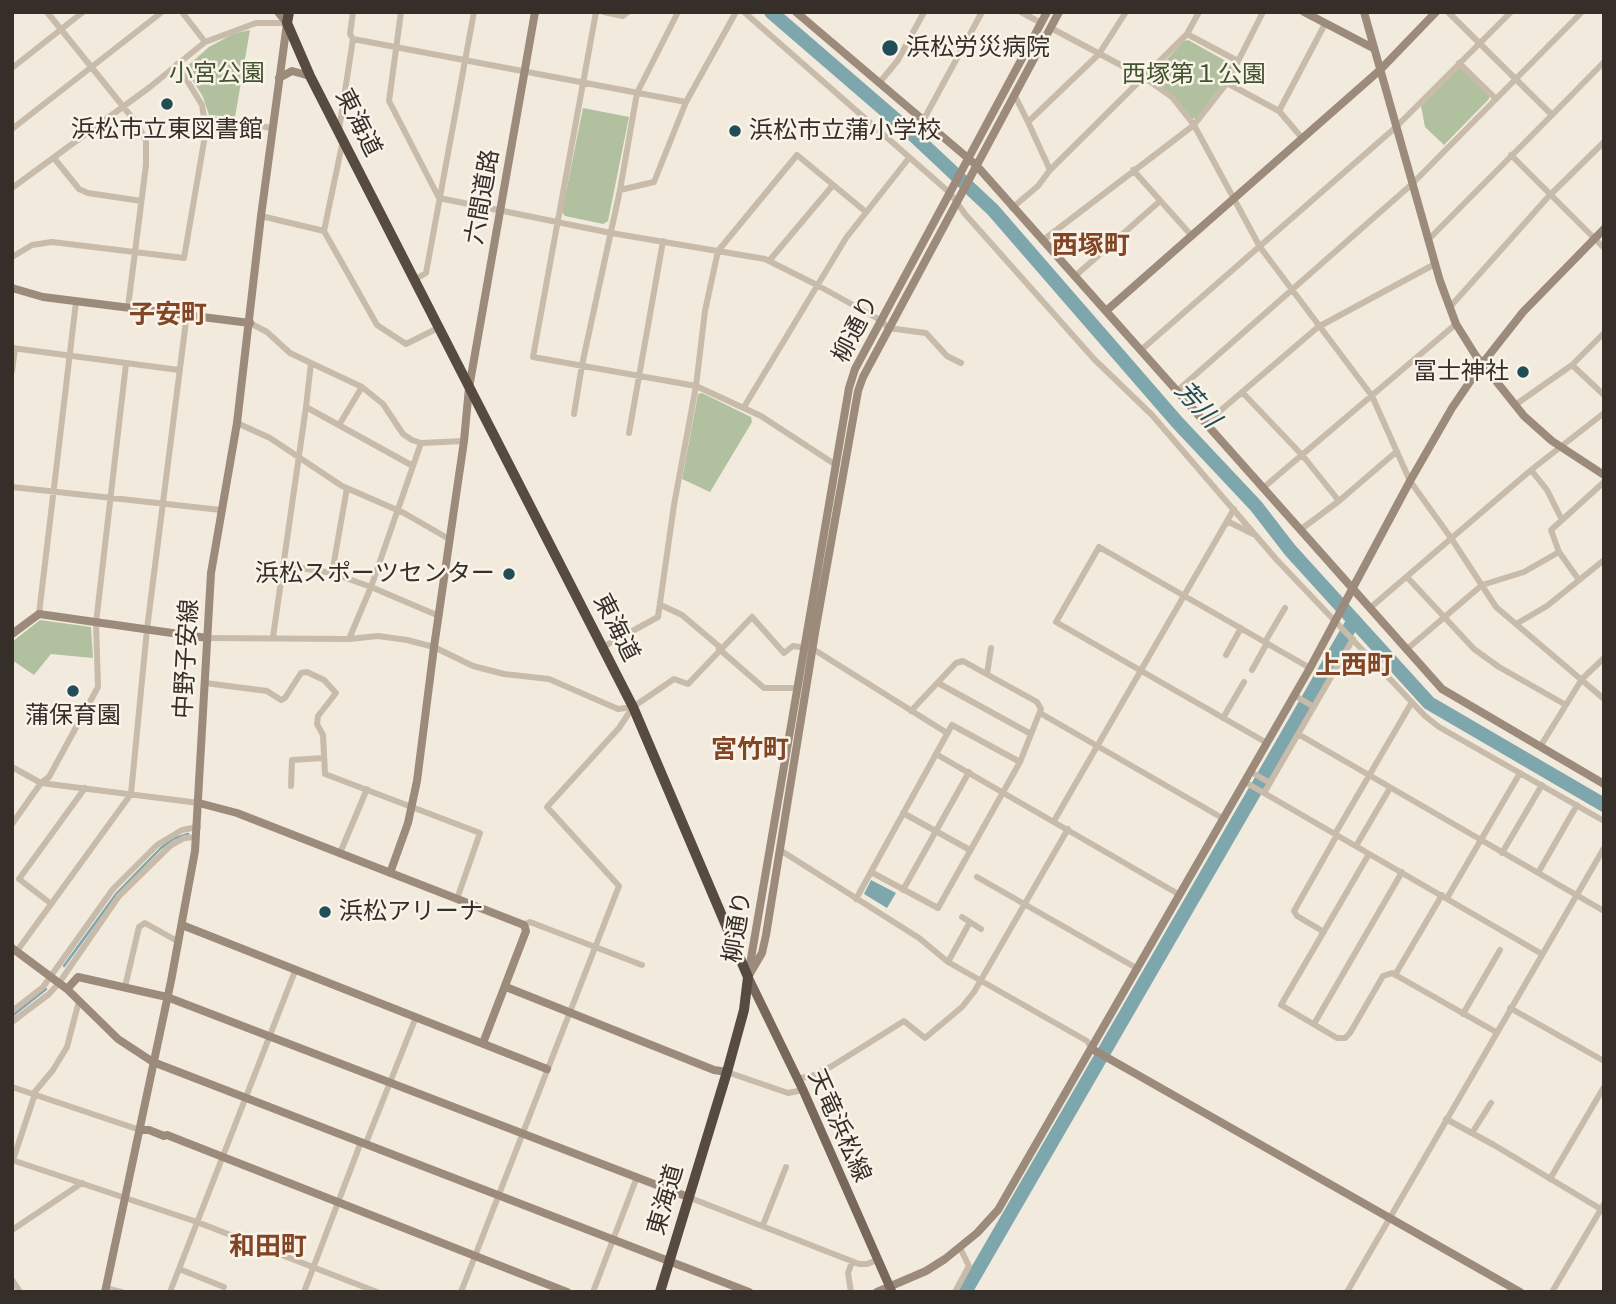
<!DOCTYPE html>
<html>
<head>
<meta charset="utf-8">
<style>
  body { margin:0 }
  #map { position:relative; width:1616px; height:1304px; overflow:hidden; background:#f1eadd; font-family:"IBM Plex Sans",sans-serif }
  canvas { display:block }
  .frame { position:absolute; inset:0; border:14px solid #362e29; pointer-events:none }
</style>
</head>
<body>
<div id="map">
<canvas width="1616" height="1304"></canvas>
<div class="frame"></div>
</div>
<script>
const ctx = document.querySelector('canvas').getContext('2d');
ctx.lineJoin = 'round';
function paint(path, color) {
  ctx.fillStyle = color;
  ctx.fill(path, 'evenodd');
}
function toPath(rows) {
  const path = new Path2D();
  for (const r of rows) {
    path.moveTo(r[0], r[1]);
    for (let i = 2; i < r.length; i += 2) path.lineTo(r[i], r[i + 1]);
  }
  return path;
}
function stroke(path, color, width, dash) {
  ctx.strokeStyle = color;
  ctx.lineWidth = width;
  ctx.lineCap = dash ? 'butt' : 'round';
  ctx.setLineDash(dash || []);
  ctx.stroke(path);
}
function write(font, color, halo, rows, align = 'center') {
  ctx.font = font + ' "IBM Plex Sans","Noto Sans JP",sans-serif';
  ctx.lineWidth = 5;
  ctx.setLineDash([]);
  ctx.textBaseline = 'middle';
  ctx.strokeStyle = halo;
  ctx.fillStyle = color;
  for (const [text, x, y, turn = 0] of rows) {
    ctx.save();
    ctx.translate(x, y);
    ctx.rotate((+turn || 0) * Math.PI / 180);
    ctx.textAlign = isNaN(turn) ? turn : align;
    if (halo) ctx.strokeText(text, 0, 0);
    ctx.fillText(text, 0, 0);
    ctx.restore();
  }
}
paint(toPath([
  [250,30,235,117,209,115,203,97,185,68,209,47,233,34],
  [1188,40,1233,65,1224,82,1196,119,1191,118,1152,80,1151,76,1184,41],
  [1460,67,1489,95,1489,99,1444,145,1425,127,1421,106],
  [583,108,629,117,608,221,603,224,565,216,562,212],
  [702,393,751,417,752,422,710,492,682,479,698,394],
  [40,620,91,627,93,658,51,654,34,675,12,660,12,642]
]), '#b1c09e');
paint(toPath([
  [871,880,896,893,887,908,864,894]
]), '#7da6ad');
stroke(toPath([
  [64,966,117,893,161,848,173,839,188,834],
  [12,1016,46,989]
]), '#7da6ad', 2.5);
stroke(toPath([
  [771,12,909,131,993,210,1177,422,1256,506,1290,550,1429,703,1604,805],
  [965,1292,1354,620]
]), '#7da6ad', 14);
stroke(toPath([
  [47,12,138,125,146,141,146,165,128,307],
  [182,12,205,42],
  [401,12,389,101,439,198,611,233,765,259,817,285,882,321,888,328,926,333,947,356,961,363],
  [596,12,533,357,696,386,761,416,836,465],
  [604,12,623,16,628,12],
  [744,12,950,193,965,214,1094,359,1152,415,1276,559,1425,716,1439,727,1604,821],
  [1021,12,1041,23],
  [1448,12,1552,115,1604,62],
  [1051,28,1145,78,1172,97,1194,125,1260,247,1372,396,1410,481,1451,538,1496,607,1604,699],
  [1187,34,1238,61],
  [353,39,686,102],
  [1459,63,1496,99],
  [12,68,83,12],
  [880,82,898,60,924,12],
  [1227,83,1279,111,1302,138],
  [1014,94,1028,122,1099,54,1126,12],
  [1279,111,1325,24],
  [205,118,272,128],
  [924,119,982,12],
  [1028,122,1050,170],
  [12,129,162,12],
  [339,130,353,39,350,34,353,12],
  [1511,155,1604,248],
  [54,158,79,189,88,193,141,201],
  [1133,170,1191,235],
  [12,188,150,87,205,42,256,23,287,23],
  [620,190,654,182,686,102,736,12],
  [1012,208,1038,186,1050,170,1187,34,1199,12],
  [261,216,324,231,377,325,406,344,438,328],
  [324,231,343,140],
  [1428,240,1552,115],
  [1042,241,1194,125,1227,83,1263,12],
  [12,257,32,245,52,242,184,258,206,130,202,105,177,64],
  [769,261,833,185],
  [1074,277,1160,201],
  [414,280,426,273,474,12],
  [1450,307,1549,196,1604,142],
  [250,323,267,332,290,353,311,363],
  [12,348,179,370],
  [1140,351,1396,127,1511,12],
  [1572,365,1604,395],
  [12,371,15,348],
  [1177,391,1412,184,1582,12],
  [1242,392,1303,456,1339,501,1300,530],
  [1515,405,1572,365,1604,333],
  [306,407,311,363,362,387,383,404,403,434,412,440,421,443],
  [744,407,846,238,909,158],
  [574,414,582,365,620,190,637,93,678,12],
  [237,423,270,438,342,486,404,513,449,539],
  [1206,423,1318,327,1435,264],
  [339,425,362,387],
  [629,433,663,241],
  [1531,470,1547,490,1562,520],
  [12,487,221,510],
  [1263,488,1456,324],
  [1339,501,1396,452],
  [1227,521,1253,534],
  [1559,552,1551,530,1604,482],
  [282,565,332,573,371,587,439,616],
  [332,573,347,488],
  [1407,577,1474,649,1499,667,1566,705],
  [661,605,682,615,721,648],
  [1370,608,1531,470,1604,413],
  [39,614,76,302],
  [1516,624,1547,606,1604,560],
  [273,637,306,407,413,466],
  [207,638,349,639,378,636,407,640,434,647,473,666,504,674,549,679,618,709,633,707,674,679,688,684,752,617,784,653,793,646,813,649,947,733],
  [349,639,371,587,421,443,464,441],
  [1265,642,1285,608],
  [603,647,658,617,674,505,696,386,705,311,718,251,797,155,866,212],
  [719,649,764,688,798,688],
  [1406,650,1482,585,1524,572,1559,552,1579,580],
  [1226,655,1241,628],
  [1252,670,1267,643],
  [987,674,991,648],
  [205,683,267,691,281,700,285,698,301,673,307,672,324,680,336,693,318,716,317,724,323,735,325,774,480,833,457,899],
  [938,683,1031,734],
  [1294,695,1314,707],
  [1040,713,1224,819],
  [1223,718,1244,682],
  [1298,734,1604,911],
  [1267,743,1056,622,1099,547,1310,668],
  [1540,747,1582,679,1604,658],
  [936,754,1180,895],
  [12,767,41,783,199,803],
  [1251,772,1270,783],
  [1245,782,1542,954],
  [291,786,292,760,323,758],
  [1264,793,1353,639],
  [903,813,970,850],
  [1054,821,1234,509],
  [12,824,41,783,49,777,98,687,96,623,126,364],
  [1335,834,1412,702],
  [1356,846,1390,788],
  [780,850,919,938,948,962,1087,1041,1092,1049],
  [340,853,367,789],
  [1502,853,1542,785],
  [1369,854,1281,1005,1337,1038,1345,1038,1350,1033,1383,976,1392,973,1496,1032],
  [871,872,938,908,1020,762,1041,709,1037,702,963,661,956,663,911,711],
  [1538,873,1577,805],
  [977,877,1138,969],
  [903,890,969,772],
  [1447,898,1520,773],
  [856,899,952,725,1020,762],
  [50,903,19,879,85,788],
  [962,917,981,929],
  [524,925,530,922,642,965],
  [1324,932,1297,916,1294,911,1337,835],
  [17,951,131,794,147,629,187,313],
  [948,962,970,922],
  [1395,975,1442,895],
  [125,987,139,927,145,923,179,942],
  [1510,1008,1604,1061],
  [12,1011,43,987,113,889,157,845,182,830,198,827],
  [1463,1014,1500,950],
  [12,1022,49,994,59,983,119,896,170,846,184,838,196,837],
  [1314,1024,1402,872],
  [727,1072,788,1093,803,1090],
  [797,1078,810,1077,832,1066,904,1021,925,1038,962,1007,974,992,1068,829],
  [12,1087,140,1130],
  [33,1094,53,1070,67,1047,79,1001],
  [1446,1119,1494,1145,1604,1211],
  [1472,1133,1491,1103],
  [366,1143,416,1017],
  [12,1160,197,1222,377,1292],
  [13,1160,35,1094],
  [1550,1179,1604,1087],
  [688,1197,859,1264,867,1264,877,1260],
  [763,1225,786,1167],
  [12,1230,82,1183],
  [179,1269,224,1287],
  [12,1280,20,1292],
  [105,1288,121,1292],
  [170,1292,295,971],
  [304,1292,361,1142],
  [461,1292,619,886,547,807,619,728,633,707],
  [593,1292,637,1177],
  [851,1292,848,1273,852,1262],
  [955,1292,969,1266,960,1248],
  [1347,1292,1604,848],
  [1552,1292,1604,1204]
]), '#c9bba9', 6);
stroke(toPath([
  [278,12,287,23],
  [796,12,976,165,1442,689,1604,784],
  [1304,12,1373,48],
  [1364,12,1440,281,1456,324,1476,356,1524,416,1552,441,1604,475],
  [279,78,292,71,310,76],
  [12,288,43,297,250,323],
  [1106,311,1380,70,1436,12],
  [12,634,39,614,207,638],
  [199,803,237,813,524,925,526,931,483,1043],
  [390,873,408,823,417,781,434,647,464,441,469,388,535,12],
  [182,925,547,1069],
  [12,948,67,989,118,1039,153,1062,749,1292],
  [749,970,849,388,855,369,1047,12],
  [748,977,762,953,766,935,816,627,858,391,863,377,1059,12],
  [506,987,714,1070,727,1072],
  [67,989,78,977,167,997,688,1197],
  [1092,1049,1520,1292],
  [140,1130,149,1130,164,1136,167,1135,567,1292],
  [105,1292,171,981,195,851,211,573,237,423,261,216,287,23],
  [877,1292,926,1271,945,1259,977,1233,998,1210,1310,668,1410,481,1452,408,1482,364,1523,312,1604,229]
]), '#9c8a7b', 8);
stroke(toPath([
  [748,977,803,1090,892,1292]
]), '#78675b', 9);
stroke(toPath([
  [289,12,287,23,310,76,633,707,748,977,744,1010,727,1072,660,1292]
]), '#574a40', 10);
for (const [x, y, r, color] of [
  [890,48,9,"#204d56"],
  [167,104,7,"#204d56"],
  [735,131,7,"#204d56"],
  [1523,372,7,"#204d56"],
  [509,574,7,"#204d56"],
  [73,691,7,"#204d56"],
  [325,912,7,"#204d56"]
]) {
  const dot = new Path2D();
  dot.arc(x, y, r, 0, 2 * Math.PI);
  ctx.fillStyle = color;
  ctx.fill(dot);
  stroke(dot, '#f9f3e9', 2.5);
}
write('24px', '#362e29', '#f9f3e9', [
  ["浜松労災病院",906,48],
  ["浜松市立東図書館",167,130,"center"],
  ["浜松市立蒲小学校",749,131],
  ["冨士神社",1509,372,"right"],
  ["浜松スポーツセンター",495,574,"right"],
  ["蒲保育園",73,716,"center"],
  ["浜松アリーナ",339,912]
], 'left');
write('24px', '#42542e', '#f9f3e9', [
  ["小宮公園",217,74],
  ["西塚第１公園",1194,75]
]);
write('24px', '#362e29', '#f9f3e9', [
  ["東海道",358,123,63],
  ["六間道路",483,197,-80],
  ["柳通り",856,329,-63],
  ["東海道",616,628,63],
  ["中野子安線",187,659,-87],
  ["柳通り",738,927,-81],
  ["天竜浜松線",839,1126,66],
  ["東海道",666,1200,-74]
]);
write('bold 26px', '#824525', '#f9f3e9', [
  ["西塚町",1091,246],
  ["子安町",168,315],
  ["上西町",1354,666],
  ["宮竹町",750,750],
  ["和田町",268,1247]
]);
write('italic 26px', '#204d56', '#f9f3e9', [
  ["芳川",1197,405,48]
]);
</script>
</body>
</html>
